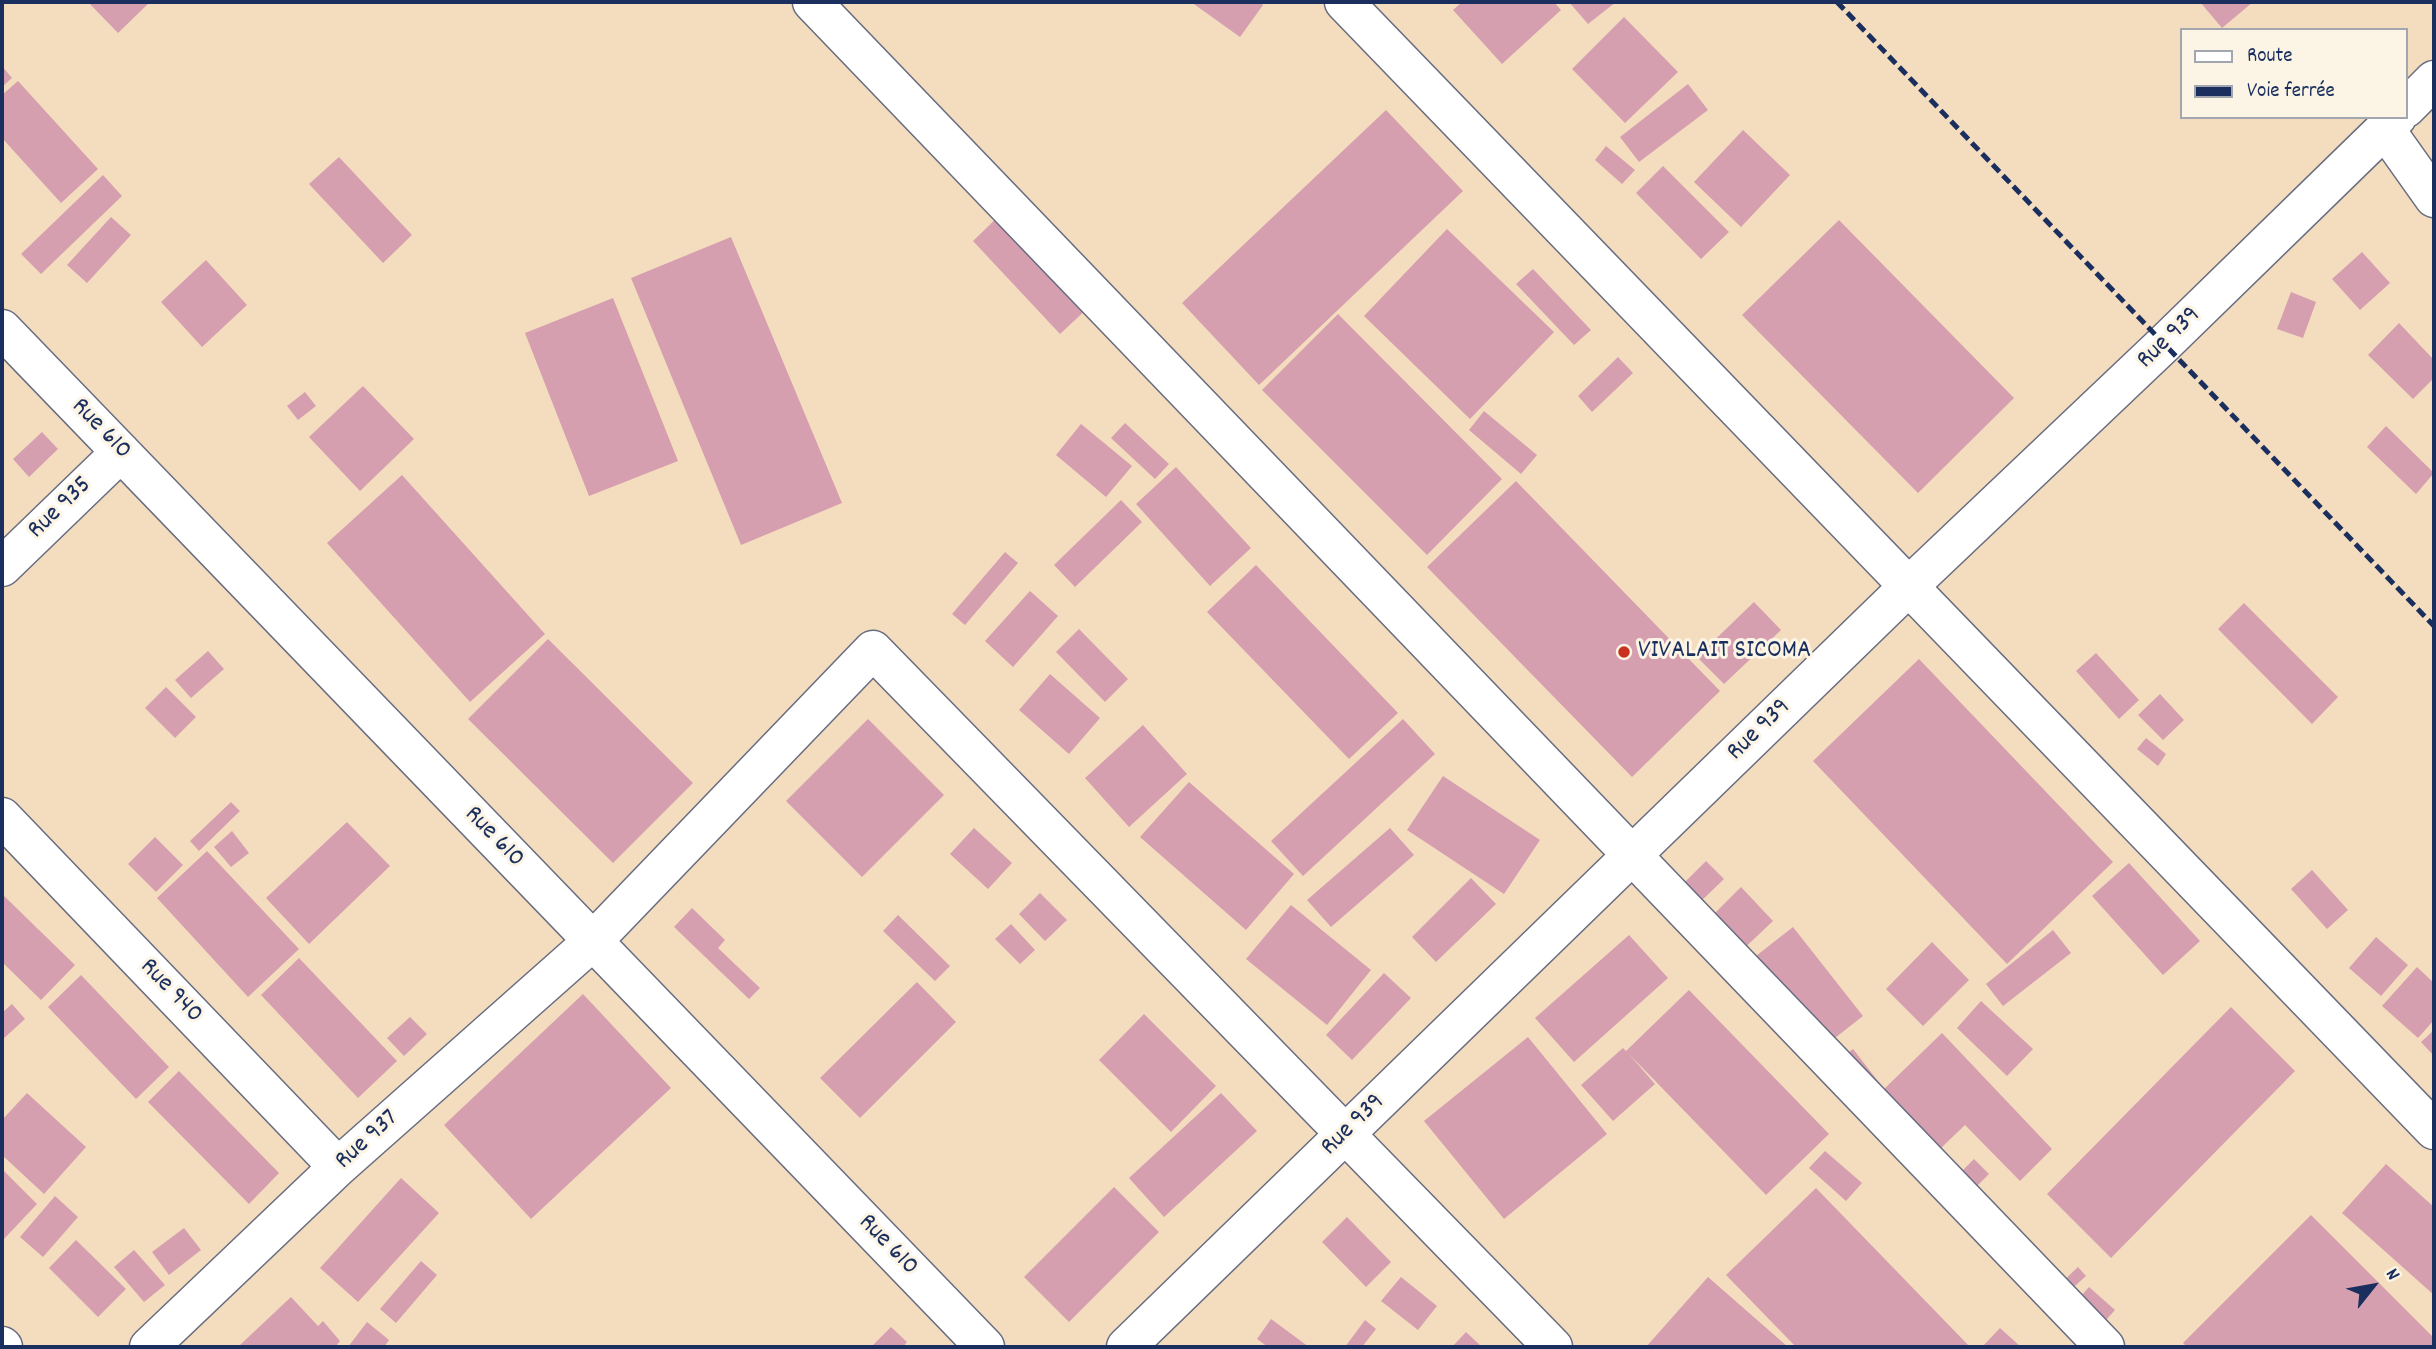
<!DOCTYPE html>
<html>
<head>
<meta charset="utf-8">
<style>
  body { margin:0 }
  #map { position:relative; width:2436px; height:1349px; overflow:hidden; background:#f4dcbe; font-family:Dekko,sans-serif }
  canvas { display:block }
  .frame { position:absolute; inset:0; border:4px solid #1b2f5e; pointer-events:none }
  .legend { position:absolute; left:2180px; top:28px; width:228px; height:91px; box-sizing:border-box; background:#fcf5e5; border:2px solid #a2a6af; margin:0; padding:9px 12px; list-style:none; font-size:21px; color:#1b2f5e }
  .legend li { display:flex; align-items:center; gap:14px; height:35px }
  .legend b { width:35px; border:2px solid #a2a6af }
  .north { position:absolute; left:2338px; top:1251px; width:70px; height:70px; -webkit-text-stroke:5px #fcf5e5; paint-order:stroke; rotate:59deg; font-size:19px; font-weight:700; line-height:28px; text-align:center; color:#1b2f5e }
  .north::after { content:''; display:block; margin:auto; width:24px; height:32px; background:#1b2f5e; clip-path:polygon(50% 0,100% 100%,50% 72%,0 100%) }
</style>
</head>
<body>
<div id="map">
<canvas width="2436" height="1349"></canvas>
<div class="frame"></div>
<ul class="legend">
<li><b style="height:9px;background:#fff"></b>Route</li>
<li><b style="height:9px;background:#1b2f5e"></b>Voie ferrée</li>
</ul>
<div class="north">N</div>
</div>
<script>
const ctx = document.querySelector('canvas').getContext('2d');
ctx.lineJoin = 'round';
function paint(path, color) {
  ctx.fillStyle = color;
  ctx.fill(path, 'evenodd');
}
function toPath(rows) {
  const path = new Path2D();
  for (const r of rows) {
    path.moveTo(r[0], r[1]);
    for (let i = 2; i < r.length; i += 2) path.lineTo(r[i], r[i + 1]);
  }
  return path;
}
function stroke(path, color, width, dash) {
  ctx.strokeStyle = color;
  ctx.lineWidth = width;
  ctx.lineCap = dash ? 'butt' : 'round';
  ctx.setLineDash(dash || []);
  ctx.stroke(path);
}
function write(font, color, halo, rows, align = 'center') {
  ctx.font = font + ' Dekko,sans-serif';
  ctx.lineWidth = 6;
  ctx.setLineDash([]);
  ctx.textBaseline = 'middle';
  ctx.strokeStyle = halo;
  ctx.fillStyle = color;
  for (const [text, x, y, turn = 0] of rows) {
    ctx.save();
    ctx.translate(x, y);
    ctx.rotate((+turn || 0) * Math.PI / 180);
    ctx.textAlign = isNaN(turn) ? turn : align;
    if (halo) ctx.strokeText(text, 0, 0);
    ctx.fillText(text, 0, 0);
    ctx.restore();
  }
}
paint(toPath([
  [88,2,150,2,118,33],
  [1191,2,1259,2,1263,5,1240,37],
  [1462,2,1554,2,1561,10,1502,64,1453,10],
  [1569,2,1616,2,1588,24],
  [2200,2,2253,2,2222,28],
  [1624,17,1678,72,1625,123,1572,69],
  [2,66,12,78,2,87],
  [18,81,98,169,61,203,2,138,2,95],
  [1688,84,1708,110,1639,162,1620,137],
  [1386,110,1463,191,1259,385,1182,303],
  [1743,130,1790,175,1741,227,1694,182],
  [1606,146,1635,170,1622,184,1595,160],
  [339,157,412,235,383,263,309,184],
  [1663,166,1729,232,1701,259,1636,193],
  [103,175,122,196,41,274,21,254],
  [1002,213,1089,307,1060,334,973,241],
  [111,217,131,235,87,283,67,265],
  [1839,220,2014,398,1918,493,1742,315],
  [1447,229,1554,332,1470,419,1364,316],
  [731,237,842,503,741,545,631,278],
  [2362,252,2390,283,2360,310,2332,279],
  [206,260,247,305,202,347,161,302],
  [1533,269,1591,330,1574,345,1516,284],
  [2291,292,2316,302,2303,338,2277,329],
  [613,298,678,461,589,496,525,333],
  [1338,314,1502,479,1427,555,1262,390],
  [2399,323,2434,360,2434,378,2413,399,2368,355],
  [1618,357,1633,373,1592,412,1578,396],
  [363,386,414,439,360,491,309,437],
  [305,392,316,406,298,420,287,406],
  [1484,411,1537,455,1521,474,1469,430],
  [1125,423,1169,464,1155,479,1111,438],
  [1081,424,1132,466,1106,497,1056,455],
  [2386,426,2434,473,2416,494,2367,447],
  [42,432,58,449,29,477,13,459],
  [1176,467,1251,548,1210,586,1136,504],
  [402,475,545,634,470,702,327,543],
  [1516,481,1720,691,1632,777,1427,567],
  [1121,500,1142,522,1075,587,1054,565],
  [1005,552,1018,563,965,625,952,614],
  [1256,565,1398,713,1349,759,1207,612],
  [1030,591,1058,616,1013,667,985,641],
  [1754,602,1781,630,1724,684,1697,657],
  [2244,603,2338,697,2312,724,2218,629],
  [1079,629,1128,679,1105,702,1056,652],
  [548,639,693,783,613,863,468,719],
  [208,651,224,669,191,698,175,680],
  [2096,653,2139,700,2119,719,2076,671],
  [1919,659,2113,862,2007,964,1813,761],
  [1050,674,1100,718,1069,754,1019,710],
  [166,687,196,717,175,738,145,708],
  [2160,694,2184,720,2163,740,2138,715],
  [868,719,944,795,862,877,786,801],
  [1403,719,1435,754,1303,876,1271,841],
  [1143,725,1187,774,1129,827,1085,778],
  [2146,738,2166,754,2158,766,2137,749],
  [1443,776,1540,840,1504,894,1407,830],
  [1189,782,1294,874,1246,930,1140,837],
  [231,802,240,811,199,851,190,841],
  [347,822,390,866,309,944,266,898],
  [974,828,1012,863,988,889,950,854],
  [1390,828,1414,855,1331,927,1307,900],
  [232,831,249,853,231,867,214,847],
  [155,837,183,865,156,892,128,864],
  [207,851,299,949,248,997,157,898],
  [1706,861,1724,879,1695,907,1678,889],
  [2129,863,2200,941,2163,975,2092,896],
  [2312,870,2348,910,2327,929,2291,889],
  [1471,878,1496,904,1436,962,1412,937],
  [1741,887,1773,921,1736,956,1705,923],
  [1040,893,1067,920,1045,941,1019,914],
  [2,894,75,965,41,1000,2,962],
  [1291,905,1371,970,1327,1025,1246,959],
  [692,908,725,940,718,948,760,988,749,999,674,927],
  [898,915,950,966,935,981,883,931],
  [1011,924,1035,950,1020,964,995,939],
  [1793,927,1863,1016,1826,1045,1756,956],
  [2053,930,2071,953,2003,1006,1986,984],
  [1629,935,1668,978,1574,1062,1535,1018],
  [2376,937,2408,965,2381,996,2349,968],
  [1932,942,1969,980,1923,1026,1886,989],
  [299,958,397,1061,358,1098,261,995],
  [2417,967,2434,983,2434,1020,2418,1038,2382,1006],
  [1384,973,1411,998,1352,1060,1326,1035],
  [81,975,169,1067,136,1099,48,1007],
  [917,982,956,1022,860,1118,820,1078],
  [1689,990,1829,1134,1766,1195,1629,1054,1655,1084,1613,1121,1581,1085,1623,1048,1626,1051],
  [583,994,671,1088,531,1219,444,1125],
  [1981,1001,2033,1049,2007,1076,1957,1028],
  [12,1004,25,1019,2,1040,2,1013],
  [2231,1007,2295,1071,2111,1258,2047,1194],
  [1144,1014,1216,1086,1171,1132,1099,1060],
  [410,1017,427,1034,404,1056,387,1038],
  [2434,1030,2434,1056,2421,1042],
  [1942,1033,2052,1149,2020,1181,1965,1125,1941,1148,1884,1089],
  [1528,1037,1607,1134,1504,1219,1424,1121],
  [1853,1049,1881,1085,1868,1095,1840,1059],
  [179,1071,279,1173,249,1204,148,1102],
  [27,1093,86,1147,44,1194,2,1155,2,1120],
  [1221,1093,1257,1131,1164,1217,1129,1178],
  [1825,1151,1862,1183,1846,1201,1809,1168],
  [1974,1159,1989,1174,1968,1195,1952,1181],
  [2386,1164,2434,1207,2434,1295,2342,1213],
  [2,1169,37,1204,3,1240,2,1239],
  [401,1178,439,1213,358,1302,320,1268],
  [1114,1187,1159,1232,1069,1322,1024,1277],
  [1816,1188,1970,1347,1796,1347,1726,1275],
  [55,1196,78,1217,43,1257,20,1237],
  [2311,1215,2434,1338,2434,1347,2187,1347,2183,1343],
  [1347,1217,1391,1262,1366,1287,1322,1242],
  [184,1228,201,1250,169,1275,152,1252],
  [76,1240,126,1289,98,1317,49,1268],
  [134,1250,165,1285,144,1302,114,1267],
  [421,1261,437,1275,396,1323,380,1309],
  [2078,1267,2086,1276,2066,1294,2058,1286],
  [1401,1277,1437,1306,1418,1330,1381,1301],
  [1708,1277,1788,1347,1646,1347],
  [2089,1287,2115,1310,2099,1328,2073,1305],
  [291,1297,318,1326,323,1321,340,1341,336,1346,337,1347,241,1347,240,1345],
  [1271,1319,1309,1347,1268,1347,1257,1339],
  [1365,1320,1376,1329,1362,1347,1345,1347],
  [367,1322,389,1340,384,1347,348,1347],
  [891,1327,907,1342,903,1347,871,1347],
  [2000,1328,2021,1347,1982,1347],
  [1466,1332,1482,1347,1452,1347]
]), '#d59fb0');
const street = toPath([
  [812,2,2105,1347],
  [1344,2,2434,1130],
  [2385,129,2434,198],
  [2,329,985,1347],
  [2,567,121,452],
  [2,817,338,1167],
  [2,1346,3,1347],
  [149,1347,338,1167,593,941,873,650,1553,1347]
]);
const secondary = toPath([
  [2406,108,2434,80],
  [1126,1347,1909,586,2165,343,2397,117]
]);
stroke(street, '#676c80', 41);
stroke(secondary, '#676c80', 41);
stroke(street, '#fff', 38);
stroke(secondary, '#fff', 38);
stroke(toPath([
  [1837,2,2434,626]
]), '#1b2f5e', 5, [10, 5]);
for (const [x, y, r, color] of [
  [1624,652,7,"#c8321e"]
]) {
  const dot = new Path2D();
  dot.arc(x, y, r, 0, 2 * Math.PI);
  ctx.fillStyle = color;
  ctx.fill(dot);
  stroke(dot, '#fcf5e5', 2.5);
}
write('26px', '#1b2f5e', '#fcf5e5', [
  ["Rue 939",2170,339,-44],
  ["Rue 610",100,430,46],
  ["Rue 935",61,509,-44],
  ["Rue 939",1760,731,-44],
  ["Rue 610",493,838,46],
  ["Rue 940",170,992,46],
  ["Rue 939",1354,1126,-44],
  ["Rue 937",368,1141,-42],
  ["Rue 610",887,1246,46]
]);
write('26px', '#1b2f5e', '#fcf5e5', [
  ["VIVALAIT SICOMA",1638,652]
], 'left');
</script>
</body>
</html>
